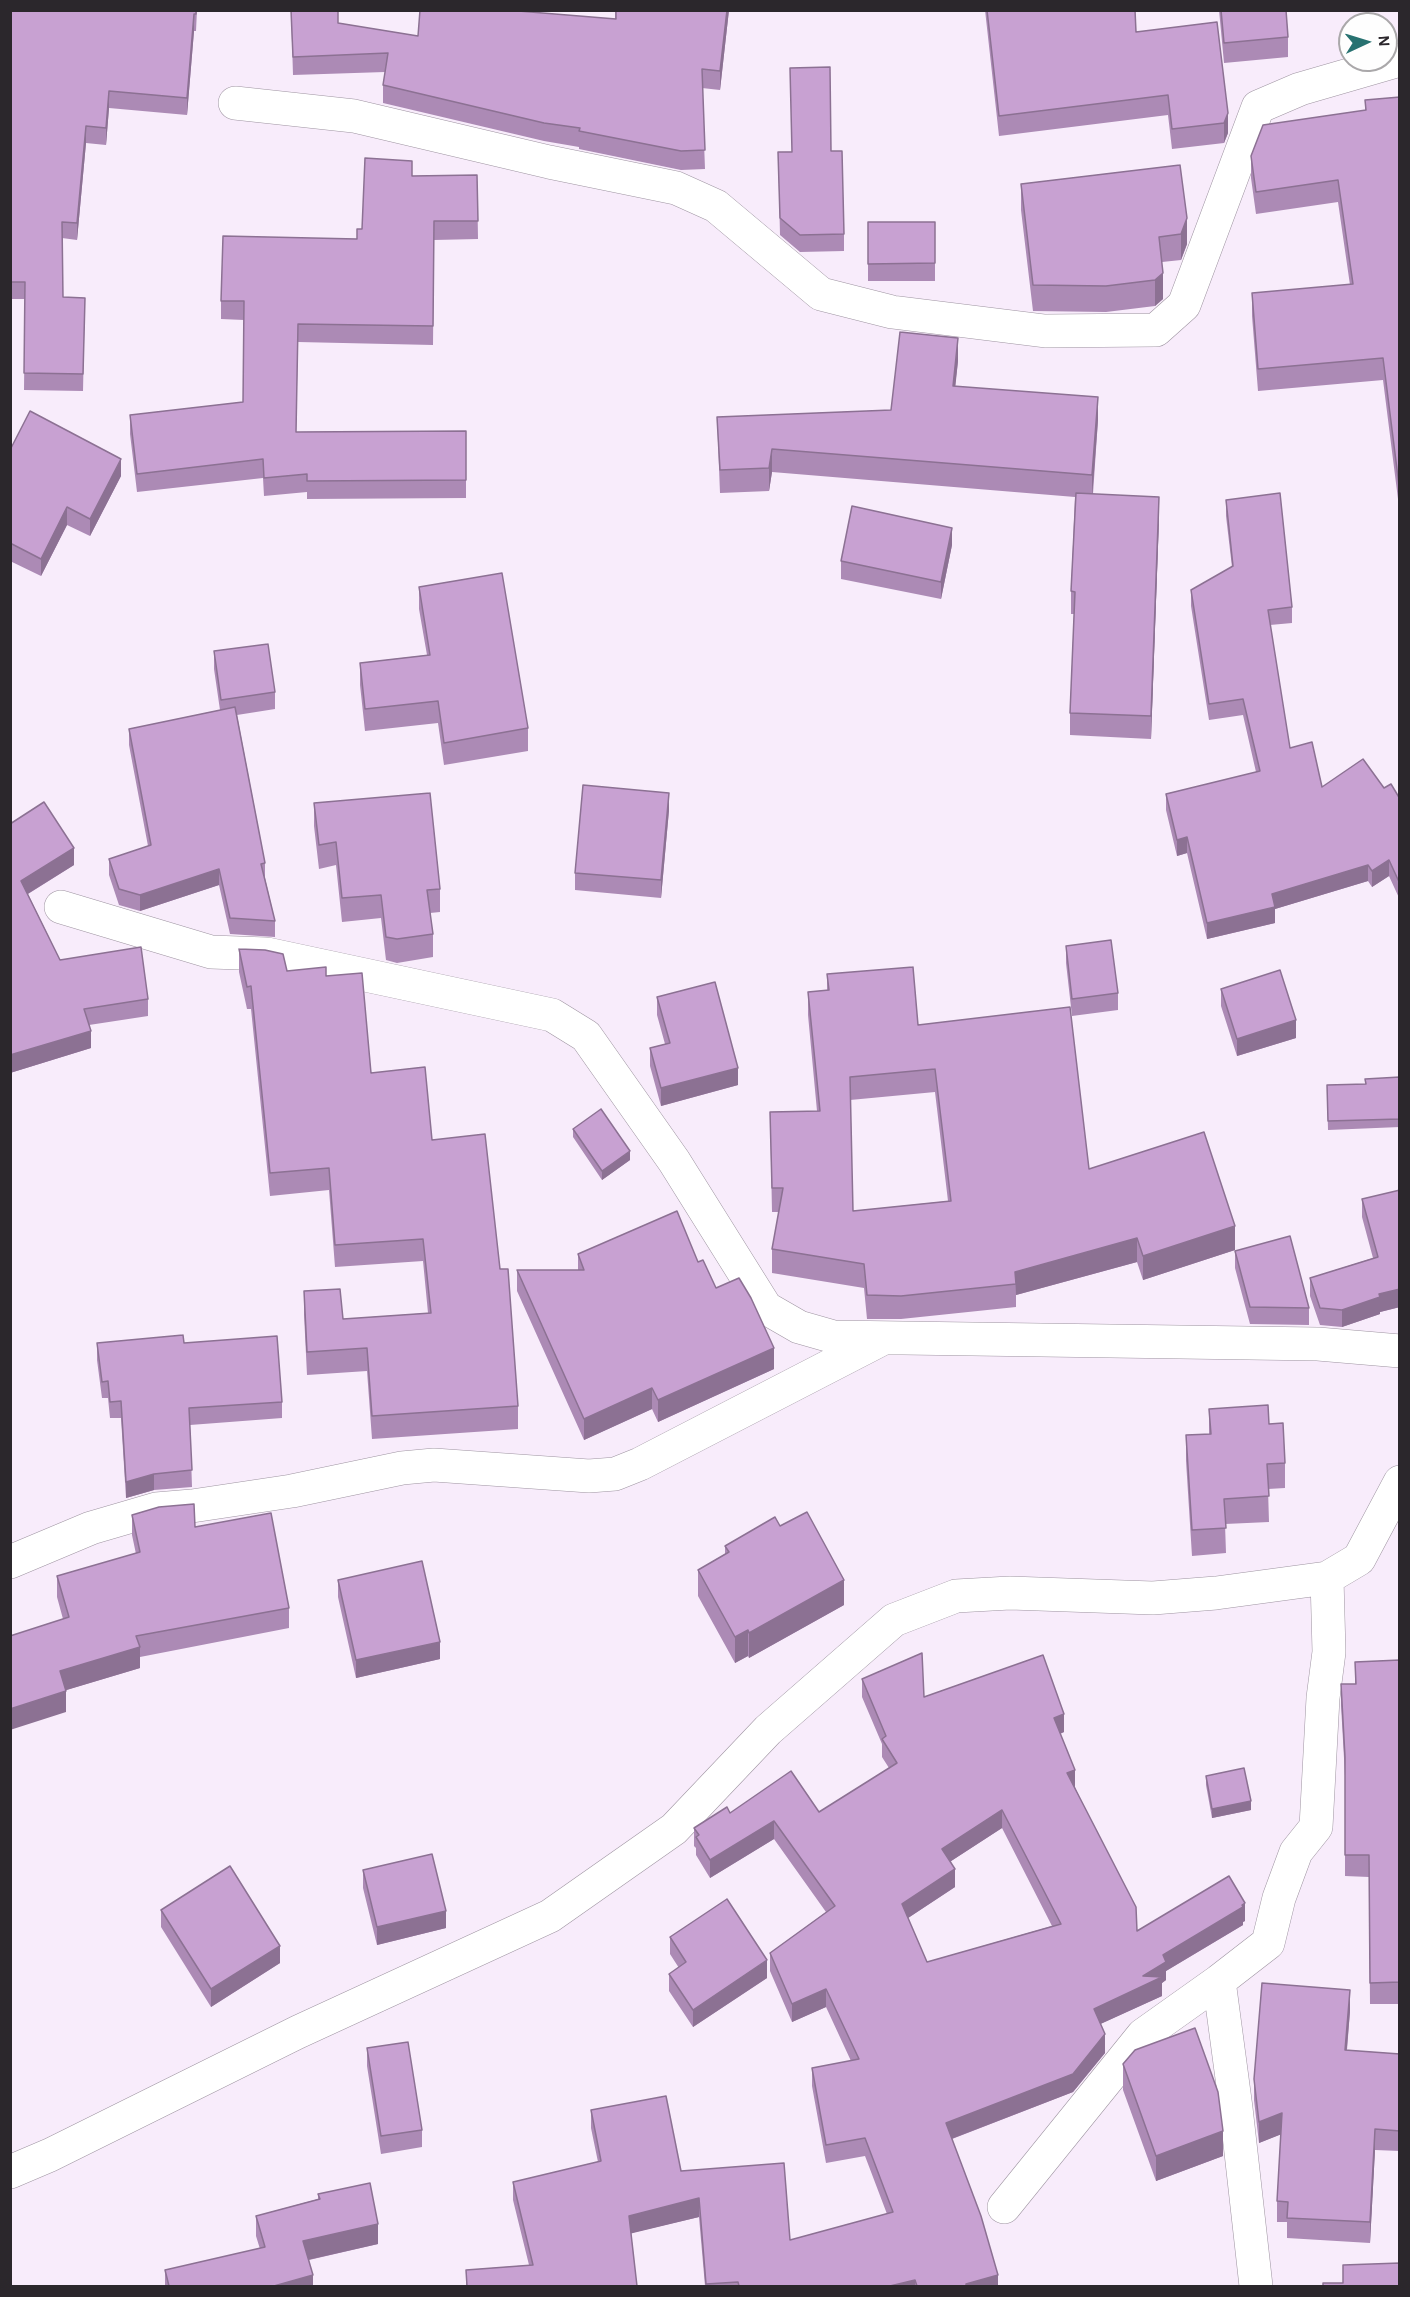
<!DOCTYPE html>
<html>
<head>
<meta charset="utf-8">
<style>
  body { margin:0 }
  #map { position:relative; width:1410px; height:2297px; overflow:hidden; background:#f8ecfb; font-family:"Alegreya Sans",sans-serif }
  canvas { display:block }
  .frame { position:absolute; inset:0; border:12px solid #2b272c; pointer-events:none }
  .north { position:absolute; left:1338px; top:12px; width:60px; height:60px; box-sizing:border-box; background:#fefefe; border:2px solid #aaa8aa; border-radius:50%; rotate:86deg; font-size:16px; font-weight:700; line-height:24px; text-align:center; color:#2b272c }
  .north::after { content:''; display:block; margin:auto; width:21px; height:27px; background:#287271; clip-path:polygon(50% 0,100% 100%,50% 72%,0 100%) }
</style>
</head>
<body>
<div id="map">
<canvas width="1410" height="2297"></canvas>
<div class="frame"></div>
<div class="north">N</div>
</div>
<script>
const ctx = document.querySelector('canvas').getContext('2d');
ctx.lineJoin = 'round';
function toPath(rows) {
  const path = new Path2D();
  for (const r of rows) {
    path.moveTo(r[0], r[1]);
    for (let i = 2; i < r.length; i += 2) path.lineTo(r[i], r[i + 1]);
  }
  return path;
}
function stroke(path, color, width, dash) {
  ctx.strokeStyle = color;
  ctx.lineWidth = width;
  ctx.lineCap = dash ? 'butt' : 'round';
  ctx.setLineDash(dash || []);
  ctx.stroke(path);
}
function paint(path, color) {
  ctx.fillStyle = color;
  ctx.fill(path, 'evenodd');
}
const street = toPath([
  [235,103,354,116,549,162,676,188,716,206,821,294,892,312,1045,331,1156,330,1184,305,1258,107,1300,89,1400,60],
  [61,907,211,952,267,954,552,1015,586,1036,674,1161,766,1308,799,1327,834,1337,1318,1344,1400,1351],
  [10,1562,91,1528,156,1509,192,1506,292,1491,402,1468,434,1465,589,1476,615,1474,640,1464,880,1340],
  [1219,1981,1236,2108,1256,2286],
  [10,2172,50,2155,298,2032,550,1916,674,1829,768,1730,894,1620,956,1596,1010,1593,1153,1598,1216,1593,1327,1578,1359,1559,1400,1482],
  [1004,2207,1143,2035,1219,1981,1268,1943,1279,1898,1296,1852,1316,1827,1323,1698,1329,1652,1327,1578]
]);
stroke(street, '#9e94a1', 34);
stroke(street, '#fff', 33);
paint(toPath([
  [10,10,197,10,196,31,194,31,187,115,109,108,106,145,86,143,77,240,62,238,63,297,85,298,83,391,24,390,25,299,10,299],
  [291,10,338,23,418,36,615,19,615,10,729,10,720,90,702,88,705,169,681,170,579,149,579,147,544,141,383,103,383,85,385,72,293,75],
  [906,10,940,10,907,12],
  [985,10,1135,10,1136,32,1217,22,1228,133,1224,143,1172,149,1168,115,999,136],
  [1219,10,1286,10,1288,37,1288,57,1224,63],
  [1400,97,1400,507,1399,507,1383,380,1258,391,1252,316,1252,293,1350,285,1338,202,1256,214,1251,178,1251,156,1365,111,1365,100],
  [831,151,844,234,844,251,800,252,780,235,778,152],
  [1180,165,1187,244,1181,260,1162,262,1163,299,1155,306,1106,312,1033,311,1021,210,1021,184],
  [477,175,478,239,434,240,433,345,298,342,296,432,466,431,466,498,307,499,307,492,264,496,263,478,137,492,130,434,130,415,243,402,244,320,221,319,221,301,357,239,362,229,412,176],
  [868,222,935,222,935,281,868,281],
  [958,361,955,386,1098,420,1093,494,1159,519,1151,739,1070,735,1070,713,1074,614,1071,614,1071,591,1075,497,772,472,769,491,720,493,717,417,891,410],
  [10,450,121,476,90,536,67,525,41,576,10,561],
  [1226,500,1292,607,1292,623,1270,625,1290,748,1322,787,1384,788,1400,799,1400,900,1389,876,1372,887,1368,881,1275,909,1275,923,1207,939,1187,853,1177,856,1166,810,1166,794,1256,772,1243,715,1209,720,1191,606,1191,590,1232,567,1226,516],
  [952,545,941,599,841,579,841,561],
  [419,587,528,728,528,751,444,765,438,723,365,731,360,685,360,663,427,655,419,609],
  [214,651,275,692,275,709,237,715,265,863,265,878,275,921,275,937,230,934,219,885,140,911,119,905,109,875,109,859,148,846,129,745,129,729,220,710,214,669],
  [314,803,440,889,440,912,430,913,433,934,433,957,397,963,386,960,381,918,342,922,336,865,319,869,314,826],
  [669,810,661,898,575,890,575,873],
  [10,824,74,865,28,894,60,960,148,999,148,1016,89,1025,91,1048,10,1073],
  [1066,946,1118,993,1118,1010,1072,1016,1066,963],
  [1398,946,1400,950,1400,967,1398,964],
  [239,949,287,971,326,976,371,1073,432,1140,500,1269,518,1406,518,1429,372,1439,367,1371,307,1375,304,1314,304,1291,343,1319,428,1313,423,1261,335,1267,329,1190,270,1196,251,1009,247,1009,239,972],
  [827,974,918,1025,1089,1169,1235,1250,1143,1280,1137,1262,1016,1295,1016,1307,901,1319,867,1319,864,1288,772,1273,772,1249,779,1212,772,1212,770,1112,817,1111,808,1015,808,992,827,990],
  [935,1092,948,1201,853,1211,850,1100],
  [1221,989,1296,1038,1237,1056,1221,1006],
  [657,997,738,1085,661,1106,650,1066,650,1048,665,1044,657,1015],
  [1400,1077,1400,1127,1328,1130,1327,1085,1366,1084],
  [573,1129,630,1160,602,1180,573,1137],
  [1400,1190,1400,1307,1380,1312,1380,1314,1342,1327,1320,1325,1310,1296,1310,1278,1373,1258,1362,1217,1362,1199],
  [1235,1251,1309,1308,1309,1325,1250,1324,1235,1268],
  [578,1254,698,1262,774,1369,658,1422,652,1409,584,1440,517,1291,517,1270,578,1270],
  [97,1343,184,1343,282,1402,282,1418,190,1425,192,1487,154,1490,126,1498,121,1418,110,1418,108,1398,102,1398,97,1360],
  [1209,1409,1269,1424,1285,1463,1285,1488,1268,1489,1269,1522,1225,1524,1226,1553,1192,1556,1186,1461,1186,1435,1209,1434],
  [132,1515,195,1527,289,1608,289,1628,140,1657,140,1668,66,1690,66,1712,63,1619,57,1597,57,1576,136,1554,132,1535],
  [780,1526,844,1605,749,1658,748,1656,735,1663,698,1596,698,1570,725,1554,725,1546],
  [338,1580,440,1659,356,1678,338,1597],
  [1400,1660,1400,2004,1370,2004,1369,1877,1345,1876,1345,1776,1341,1705,1341,1684,1355,1684,1355,1662],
  [862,1679,924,1697,1064,1732,1060,1734,1075,1787,1137,1931,1245,1921,1243,1922,1243,1925,1166,1971,1166,1980,1162,1983,1162,1996,1100,2024,1105,2053,1073,2092,952,2139,998,2286,705,2286,699,2217,631,2233,637,2286,466,2286,466,2270,529,2265,513,2200,513,2182,598,2162,591,2128,591,2110,681,2171,790,2240,887,2214,865,2156,826,2163,812,2086,812,2068,851,2061,826,2007,792,2022,770,1971,770,1953,826,1912,774,1839,710,1878,696,1855,696,1848,694,1846,694,1828,730,1813,819,1812,889,1768,882,1757,882,1744,862,1697],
  [1002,1828,1052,1926,927,1962,908,1918,955,1887,951,1861],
  [1206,1776,1251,1810,1212,1818,1206,1785],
  [363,1870,446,1928,377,1945,363,1888],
  [161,1910,280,1963,211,2007,161,1927],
  [670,1937,767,1978,693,2027,669,1991,669,1974,679,1968,670,1954],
  [1350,2011,1347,2050,1400,2054,1400,2151,1375,2150,1370,2243,1287,2238,1287,2222,1277,2222,1277,2201,1281,2134,1259,2143,1254,2100,1254,2079],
  [367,2048,422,2130,422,2147,381,2154,367,2066],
  [1123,2064,1223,2156,1156,2181,1123,2090],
  [318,2194,378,2244,309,2260,313,2286,165,2286,165,2270,260,2249,256,2236,256,2216,318,2199]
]), '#ac8ab5');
paint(toPath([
  [727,10,729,10,720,90,720,71],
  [194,14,194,31,187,115,187,98],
  [109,91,109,108,106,145,106,128],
  [1228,113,1228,133,1224,143,1224,123],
  [86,126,86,143,77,240,77,223],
  [1187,218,1187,244,1181,260,1181,234],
  [1163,273,1163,299,1155,306,1155,280],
  [958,338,958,361,953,409,953,386],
  [1098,397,1098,420,1092,498,1092,475],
  [772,449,772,472,769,491,769,468],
  [121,459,121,476,90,536,90,519],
  [1159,497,1159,519,1151,739,1151,716],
  [67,507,67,525,41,576,41,559],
  [952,528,952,545,941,599,941,582],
  [669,793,669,810,661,898,661,880],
  [1187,837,1187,853,1177,856,1177,840],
  [74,848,74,865,21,898,21,881],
  [1389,860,1389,876,1372,887,1372,871],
  [1368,865,1368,881,1275,909,1275,923,1207,939,1207,923,1272,894],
  [219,869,219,885,140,911,140,895],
  [1296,1020,1296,1038,1237,1056,1237,1039],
  [91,1031,91,1048,10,1073,10,1055],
  [738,1068,738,1085,661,1106,661,1088],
  [630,1151,630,1160,602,1180,602,1171],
  [1235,1226,1235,1250,1143,1280,1143,1256],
  [1137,1238,1137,1262,1016,1295,1015,1272],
  [1400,1289,1400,1307,1380,1312,1380,1314,1342,1327,1342,1310,1379,1294],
  [774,1348,774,1369,658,1422,658,1400],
  [652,1388,652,1409,584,1440,584,1419],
  [154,1474,154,1490,126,1498,126,1482],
  [844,1580,844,1605,749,1658,749,1633],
  [748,1630,748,1656,735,1663,735,1637],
  [440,1642,440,1659,356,1678,356,1660],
  [140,1647,140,1668,60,1692,60,1671],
  [66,1691,66,1712,10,1730,10,1709],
  [1064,1714,1064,1732,1054,1736,1054,1718],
  [1075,1770,1075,1788,1067,1773],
  [1251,1801,1251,1810,1212,1818,1212,1809],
  [1002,1810,1002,1828,942,1867,942,1849],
  [774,1821,774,1839,710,1878,710,1860],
  [955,1869,955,1887,902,1922,902,1904],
  [1245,1903,1245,1921,1243,1922,1243,1925,1166,1971,1166,1980,1162,1983,1162,1996,1094,2027,1094,2009,1143,1976,1163,1955],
  [446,1911,446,1928,377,1945,377,1927],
  [280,1946,280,1963,211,2007,211,1989],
  [767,1960,767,1978,693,2027,693,2010],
  [826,1989,826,2007,792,2022,792,2004],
  [1350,1990,1350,2011,1345,2070,1345,2050],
  [1105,2034,1105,2053,1073,2092,946,2141,946,2123],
  [1282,2113,1282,2134,1259,2143,1259,2122],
  [1375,2129,1375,2150,1370,2243,1370,2222],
  [1223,2131,1223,2156,1156,2181,1156,2156],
  [699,2198,699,2217,629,2234,629,2216],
  [378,2224,378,2244,303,2261,303,2241],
  [313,2275,313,2286,274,2286],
  [998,2275,998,2286,966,2286,966,2284],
  [915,2280,915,2286,890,2286]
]), '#8c7193');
const building = toPath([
  [10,10,196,10,196,14,194,14,187,98,109,91,106,128,86,126,77,223,62,222,63,297,85,298,83,374,24,373,25,282,10,282,10,10],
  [291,10,338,10,338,23,418,36,420,10,506,10,616,19,616,10,727,10,720,71,702,69,705,150,681,151,579,131,580,128,544,123,383,85,388,53,293,57,291,10],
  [987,10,1135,10,1136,32,1217,22,1228,113,1224,123,1172,129,1168,95,999,116,987,10],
  [1221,10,1286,10,1288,37,1224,43,1221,10],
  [830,67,831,151,842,151,844,234,800,235,780,218,778,152,792,152,790,68,830,67],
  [1400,97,1400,485,1399,485,1383,358,1258,369,1252,293,1353,284,1338,180,1256,192,1251,156,1263,125,1366,110,1365,100,1400,97],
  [365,158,412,161,412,176,477,175,478,221,434,221,433,326,298,324,296,432,466,431,466,480,307,481,307,474,264,478,263,459,137,474,130,415,243,402,244,301,221,301,223,236,357,239,357,229,362,229,365,158],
  [1180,165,1187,218,1181,234,1159,237,1163,273,1155,280,1106,286,1033,285,1021,184,1180,165],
  [868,222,935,222,935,263,868,264,868,222],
  [900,332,958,338,953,386,1098,397,1092,475,772,449,769,468,720,470,717,417,891,410,900,332],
  [30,411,121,459,90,519,67,507,41,559,10,543,10,450,30,411],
  [1076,493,1159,497,1151,716,1070,713,1075,592,1071,591,1076,493],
  [1280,493,1292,607,1268,610,1290,748,1312,742,1322,787,1363,759,1384,788,1391,784,1400,799,1400,884,1389,860,1372,871,1368,865,1272,894,1275,907,1207,923,1187,837,1177,840,1166,794,1260,771,1243,699,1209,704,1191,590,1233,566,1226,500,1280,493],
  [852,506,952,528,941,582,841,561,852,506],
  [502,573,528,728,444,743,438,701,365,709,360,663,430,655,419,587,502,573],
  [268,644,275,692,221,700,214,651,268,644],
  [235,707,265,863,261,864,275,921,230,918,219,869,140,895,119,889,109,859,151,845,129,729,235,707],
  [583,785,669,793,661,880,575,873,583,785],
  [430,793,440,889,427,890,433,934,397,939,386,937,381,895,342,898,336,842,319,845,314,803,430,793],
  [44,802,74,848,21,881,60,960,141,947,148,999,84,1009,91,1031,10,1055,10,824,44,802],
  [1111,940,1118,993,1072,999,1066,946,1111,940],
  [239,949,265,950,283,954,287,971,326,967,326,976,362,973,371,1073,425,1067,432,1140,485,1134,500,1269,508,1269,518,1406,372,1416,367,1348,307,1352,304,1291,340,1289,343,1319,431,1313,423,1239,335,1245,329,1168,270,1173,251,986,247,987,239,949],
  [913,967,918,1025,1070,1007,1089,1169,1204,1132,1235,1226,1143,1256,1137,1238,1015,1272,1016,1284,901,1296,867,1295,864,1264,772,1249,783,1188,772,1188,770,1112,820,1111,808,992,829,990,827,974,913,967],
  [935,1069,951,1201,853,1211,850,1077,935,1069],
  [1280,970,1296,1020,1237,1039,1221,989,1280,970],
  [715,982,738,1068,661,1088,650,1048,670,1043,657,997,715,982],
  [1400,1077,1400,1119,1328,1121,1327,1085,1366,1084,1365,1079,1400,1077],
  [601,1109,630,1151,602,1171,573,1129,601,1109],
  [1400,1190,1400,1289,1379,1294,1380,1297,1342,1310,1320,1308,1310,1278,1378,1257,1362,1199,1400,1190],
  [677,1211,698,1262,703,1260,716,1288,739,1278,751,1298,774,1348,658,1400,652,1388,584,1419,517,1270,584,1270,578,1254,677,1211],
  [1290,1236,1309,1308,1250,1307,1235,1251,1290,1236],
  [183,1335,184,1343,277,1336,282,1402,189,1408,192,1470,154,1474,126,1482,121,1401,110,1402,108,1381,102,1382,97,1343,183,1335],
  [1268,1405,1269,1424,1283,1423,1285,1463,1267,1464,1269,1496,1224,1499,1226,1528,1192,1530,1186,1435,1211,1434,1209,1409,1268,1405],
  [194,1504,195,1527,271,1513,289,1608,136,1636,140,1647,60,1671,66,1691,10,1709,10,1636,69,1617,57,1576,140,1552,132,1515,159,1507,194,1504],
  [807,1512,844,1580,749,1633,748,1630,735,1637,698,1570,729,1552,725,1546,775,1517,780,1526,807,1512],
  [422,1561,440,1642,356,1660,338,1580,422,1561],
  [922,1653,924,1697,1043,1655,1064,1714,1054,1718,1075,1770,1067,1773,1136,1907,1137,1931,1229,1876,1245,1903,1242,1905,1243,1907,1163,1955,1166,1962,1143,1976,1162,1977,1094,2009,1105,2034,1073,2074,946,2123,981,2216,998,2275,966,2284,966,2286,917,2286,915,2280,890,2286,739,2286,738,2282,706,2284,699,2198,629,2216,637,2286,467,2286,466,2270,533,2265,513,2182,601,2161,591,2110,666,2096,681,2171,784,2163,790,2240,893,2212,865,2138,826,2145,812,2068,859,2059,826,1989,792,2004,770,1953,835,1906,774,1821,710,1860,696,1837,699,1835,694,1828,727,1807,730,1813,791,1771,819,1812,897,1763,882,1739,886,1736,862,1679,922,1653],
  [1002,1810,1061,1924,927,1962,902,1904,955,1869,942,1849,1002,1810],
  [1400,1660,1400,1982,1370,1983,1369,1855,1345,1855,1345,1757,1341,1684,1356,1684,1355,1662,1400,1660],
  [1244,1768,1251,1801,1212,1809,1206,1776,1244,1768],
  [432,1854,446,1911,377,1927,363,1870,432,1854],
  [230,1866,280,1946,211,1989,161,1910,230,1866],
  [727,1899,767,1960,693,2010,669,1974,686,1962,670,1937,727,1899],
  [1262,1983,1350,1990,1345,2050,1400,2054,1400,2131,1375,2129,1370,2222,1287,2218,1288,2202,1277,2201,1282,2113,1259,2122,1254,2079,1262,1983],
  [1195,2028,1218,2092,1223,2131,1156,2156,1123,2064,1135,2050,1195,2028],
  [408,2042,422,2130,381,2136,367,2048,408,2042],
  [370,2183,378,2224,303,2241,313,2275,274,2286,169,2286,165,2270,265,2247,256,2216,320,2199,318,2194,370,2183],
  [1400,2263,1400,2286,1323,2286,1323,2283,1343,2283,1343,2265,1400,2263]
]);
paint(building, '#c8a1d2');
stroke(building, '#8c7193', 1.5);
</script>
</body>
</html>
